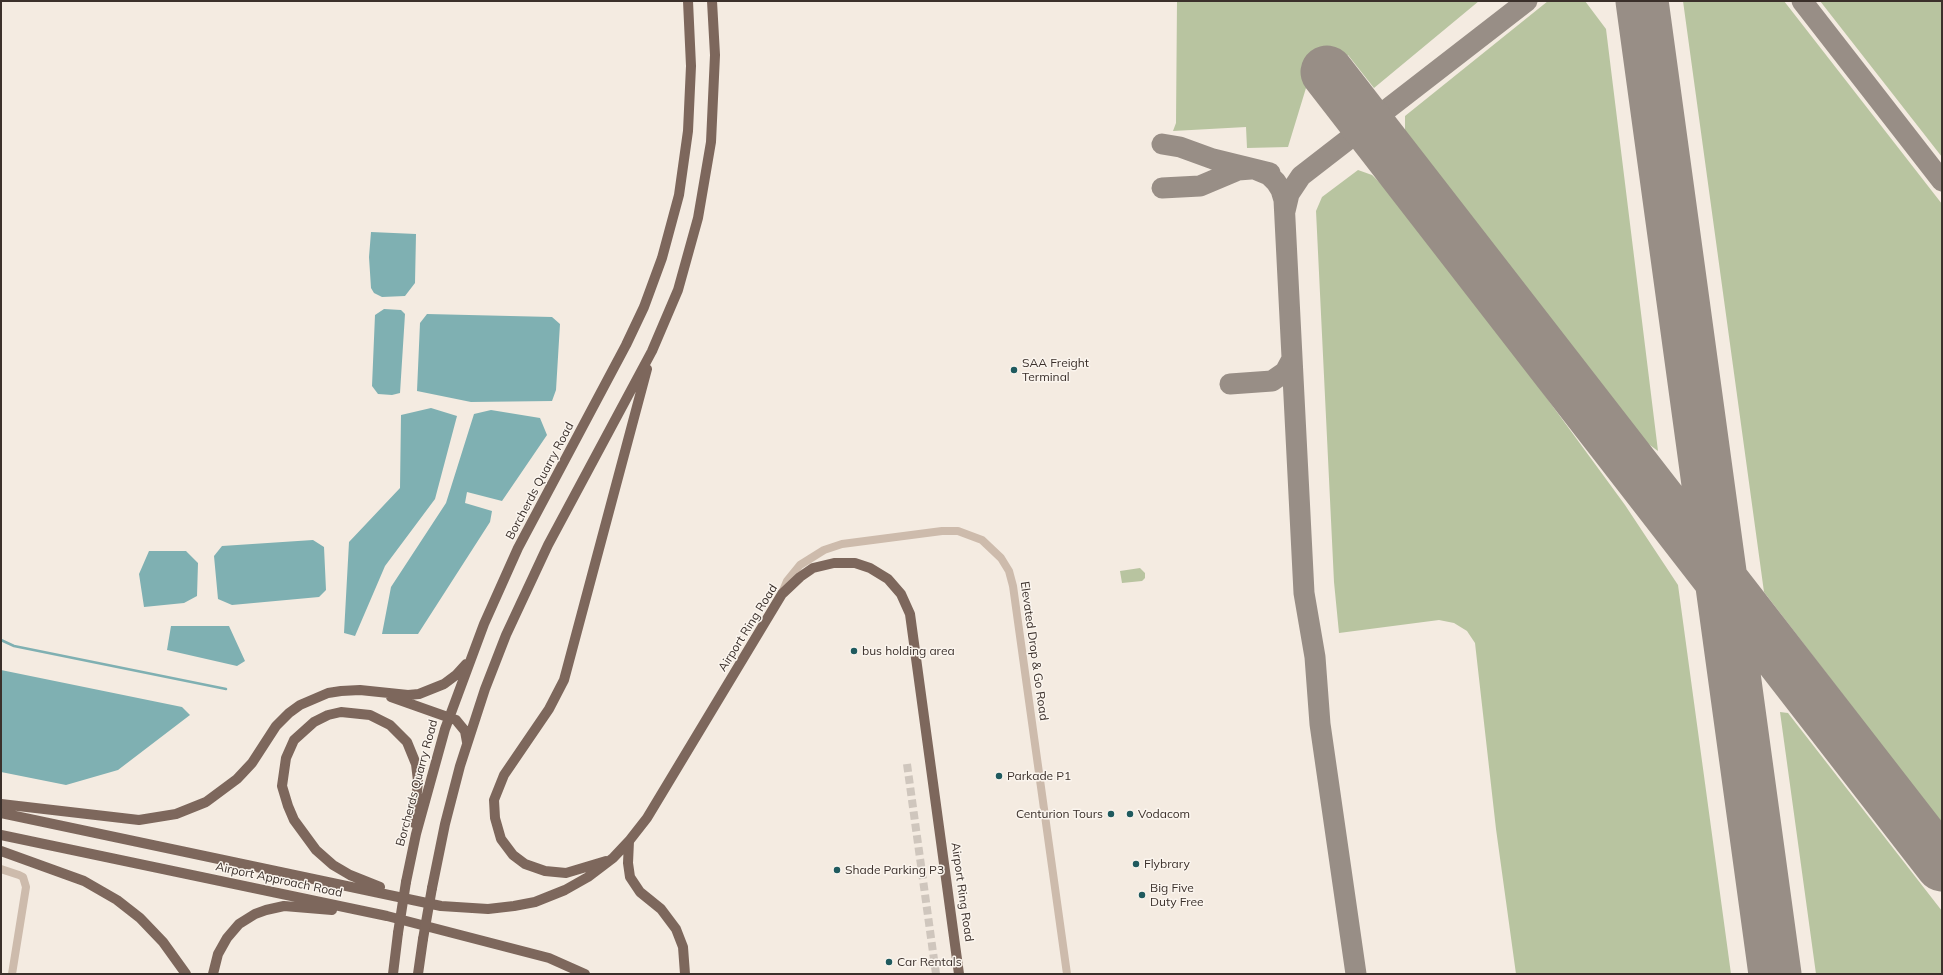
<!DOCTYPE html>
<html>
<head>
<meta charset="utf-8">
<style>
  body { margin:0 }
  #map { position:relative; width:1943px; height:975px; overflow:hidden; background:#f4ebe1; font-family:Mulish,sans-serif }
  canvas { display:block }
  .frame { position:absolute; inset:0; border:2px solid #3b302b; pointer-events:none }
</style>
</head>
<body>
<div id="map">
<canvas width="1943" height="975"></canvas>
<div class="frame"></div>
</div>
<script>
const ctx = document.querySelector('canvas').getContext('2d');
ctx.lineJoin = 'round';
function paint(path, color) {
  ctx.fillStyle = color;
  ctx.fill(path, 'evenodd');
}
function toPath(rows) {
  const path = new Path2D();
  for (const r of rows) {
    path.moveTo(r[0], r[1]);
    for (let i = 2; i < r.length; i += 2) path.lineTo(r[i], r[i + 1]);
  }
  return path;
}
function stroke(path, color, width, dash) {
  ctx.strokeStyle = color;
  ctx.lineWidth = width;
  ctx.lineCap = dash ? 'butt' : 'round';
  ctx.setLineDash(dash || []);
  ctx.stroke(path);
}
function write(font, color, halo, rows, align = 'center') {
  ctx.font = font + ' Mulish,sans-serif';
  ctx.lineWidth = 3;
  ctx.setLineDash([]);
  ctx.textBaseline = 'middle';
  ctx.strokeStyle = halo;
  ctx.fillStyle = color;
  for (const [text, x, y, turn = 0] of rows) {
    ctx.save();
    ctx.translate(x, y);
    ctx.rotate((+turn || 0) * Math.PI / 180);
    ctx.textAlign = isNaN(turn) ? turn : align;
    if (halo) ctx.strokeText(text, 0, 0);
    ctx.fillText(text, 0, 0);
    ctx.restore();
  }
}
paint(toPath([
  [1177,1,1479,1,1374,88,1348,55,1306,88,1288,147,1247,148,1246,127,1173,131,1176,123],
  [1548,1,1585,1,1606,29,1658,451,1647,443,1405,133,1405,116],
  [1683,1,1784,1,1942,204,1942,824,1764,592],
  [1820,1,1942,1,1942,157],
  [1358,170,1372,175,1412,214,1625,505,1678,585,1731,974,1516,974,1496,829,1475,643,1467,631,1454,623,1439,620,1339,633,1334,582,1316,211,1322,197],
  [1140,568,1145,573,1145,578,1142,581,1122,583,1120,571],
  [1780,712,1788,713,1942,911,1942,974,1816,974]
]), '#b8c4a0');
paint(toPath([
  [371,232,416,234,415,283,405,296,382,297,374,293,371,288,369,257],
  [384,309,401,310,405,314,400,393,392,395,378,394,372,386,375,315],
  [427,314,552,317,560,324,556,390,552,401,471,402,417,391,420,323],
  [431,408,457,416,435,499,385,566,355,636,344,633,349,542,400,488,401,415],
  [491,410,540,418,547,435,502,501,467,492,465,503,492,511,490,522,418,634,382,634,391,587,446,503,474,414],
  [313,540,324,547,326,590,319,597,232,605,218,599,214,556,222,546],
  [149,551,186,551,198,563,197,596,184,603,144,607,139,574],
  [171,626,229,626,245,661,237,666,167,650],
  [1,670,182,707,190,715,118,770,66,785,1,772]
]), '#7fb0b2');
stroke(toPath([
  [1,640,14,646,226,689]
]), '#7fb0b2', 2.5);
stroke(toPath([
  [1632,1,1644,30,1654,94],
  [1802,1,1942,181],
  [1162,144,1180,147,1213,159,1270,173],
  [1257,170,1269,175,1276,182,1281,190,1284,200,1304,593,1315,657,1320,724,1356,974],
  [1162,188,1200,186,1238,170,1251,169],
  [1285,211,1289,194,1301,176,1527,1],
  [1230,384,1272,381,1285,372,1292,359]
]), '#988e86', 21);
stroke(toPath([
  [1642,1,1775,974],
  [1327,72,1942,865]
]), '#988e86', 53);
stroke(toPath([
  [907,764,936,974]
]), '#cfc6bd', 8, [8, 4]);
stroke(toPath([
  [782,593,787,581,800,565,824,550,842,544,942,531,958,531,982,540,1001,558,1009,571,1013,586,1067,974],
  [1,869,19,875,23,877,26,887,12,974]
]), '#cdbbac', 8);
stroke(toPath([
  [391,697,456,720,465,731,467,742],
  [1,804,139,820,176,814,206,802,237,779,252,763,276,726,289,713,300,705,328,693,341,691,360,690,408,695,419,694,444,684,456,675,466,664],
  [1,813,441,906,488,909,514,906,535,902,565,890,588,877,613,858,629,841,647,818,782,594,800,577,813,568,834,563,855,563,870,568,888,579,901,594,910,614,959,974],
  [1,835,387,916,549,958,585,974],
  [629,841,628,863,630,877,640,892,661,909,676,929,683,947,685,974],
  [1,851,84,881,117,900,140,918,163,942,186,974],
  [606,861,566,873,545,871,525,864,513,855,501,839,495,818,494,800,504,775,549,709,564,680,647,369],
  [406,882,416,834,445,729,484,624,518,548,626,345,644,307,662,258,679,195,688,131,691,66,688,1],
  [380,887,350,875,333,865,316,850,294,820,288,806,282,786,286,758,294,740,314,722,328,715,341,712,370,715,390,725,407,742,416,764,418,781,414,823],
  [432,888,445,824,460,766,485,689,506,635,548,545,652,351,678,290,698,218,711,142,715,55,712,1],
  [213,974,218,954,227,938,239,924,255,914,266,910,284,906,332,910],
  [393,974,398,933],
  [418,974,423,939]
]), '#7d675c', 10);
stroke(toPath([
  [398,933,406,882],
  [423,939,432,888]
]), '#7d675c', 10);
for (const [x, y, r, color] of [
  [1014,370,4,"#1f5a5e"],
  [854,651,4,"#1f5a5e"],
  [999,776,4,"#1f5a5e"],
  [1111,814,4,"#1f5a5e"],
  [1130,814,4,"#1f5a5e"],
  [1136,864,4,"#1f5a5e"],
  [837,870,4,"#1f5a5e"],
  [1142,895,4,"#1f5a5e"],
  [889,962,4,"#1f5a5e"]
]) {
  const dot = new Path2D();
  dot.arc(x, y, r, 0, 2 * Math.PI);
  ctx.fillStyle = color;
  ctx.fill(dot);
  stroke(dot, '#fbf5ee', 1.5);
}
write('12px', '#3b302b', '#fbf5ee', [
  ["SAA Freight",1022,363],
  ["Terminal",1022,377],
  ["bus holding area",862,651],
  ["Parkade P1",1007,776],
  ["Centurion Tours",1103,814,"right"],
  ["Vodacom",1138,814],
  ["Flybrary",1144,864],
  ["Shade Parking P3",845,870],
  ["Big Five",1150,888],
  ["Duty Free",1150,902],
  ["Car Rentals",897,962]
], 'left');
write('12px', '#3b302b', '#fbf5ee', [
  ["Borcherds Quarry Road",540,481,-62],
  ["Airport Ring Road",748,628,-58],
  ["Elevated Drop & Go Road",1034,651,82],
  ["Borcherds Quarry Road",417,783,-75],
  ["Airport Approach Road",279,880,12],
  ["Airport Ring Road",962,892,82]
]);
</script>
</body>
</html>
